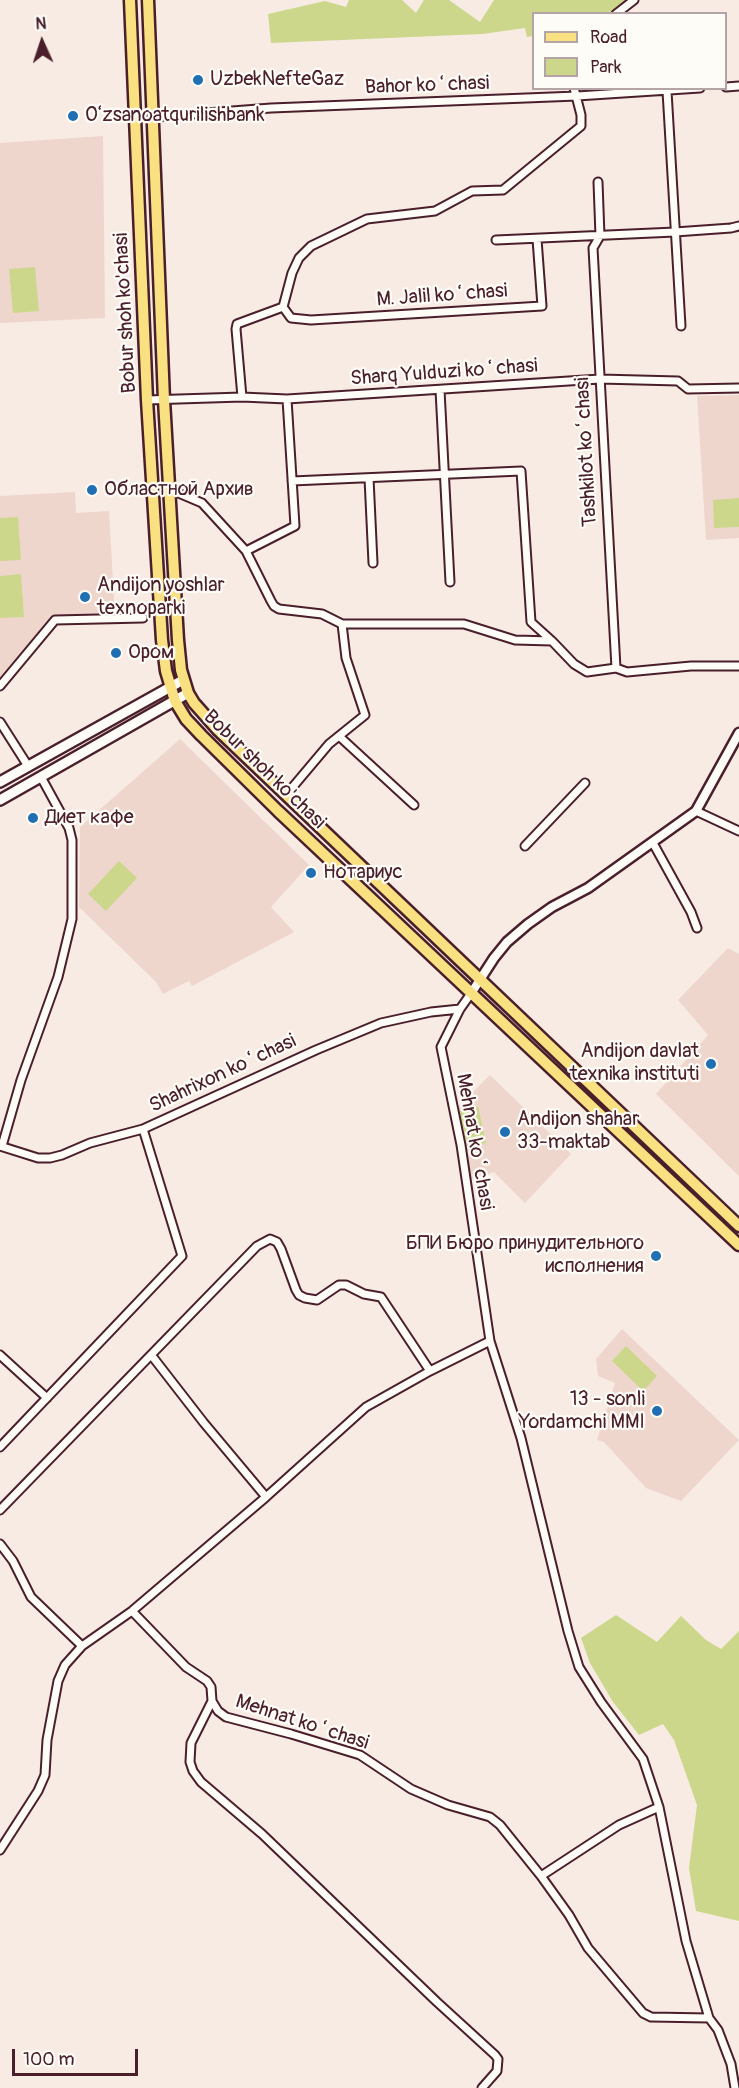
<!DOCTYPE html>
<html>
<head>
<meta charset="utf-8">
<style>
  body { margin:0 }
  #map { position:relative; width:739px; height:2088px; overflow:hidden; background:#f7ebe4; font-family:Pangolin,sans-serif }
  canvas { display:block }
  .legend { position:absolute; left:532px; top:12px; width:195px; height:78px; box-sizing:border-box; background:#fdfcf7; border:2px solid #b5a4a5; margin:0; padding:8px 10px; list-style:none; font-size:18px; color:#4a1f2b }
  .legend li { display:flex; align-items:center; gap:12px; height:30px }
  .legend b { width:30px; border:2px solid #b5a4a5 }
  .north { position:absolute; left:12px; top:12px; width:60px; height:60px; -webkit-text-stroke:4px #fdfcf7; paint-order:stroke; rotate:357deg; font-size:16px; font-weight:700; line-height:24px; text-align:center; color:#4a1f2b }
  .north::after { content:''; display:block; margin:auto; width:21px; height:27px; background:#4a1f2b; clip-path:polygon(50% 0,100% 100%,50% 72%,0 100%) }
  .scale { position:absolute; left:12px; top:2049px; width:126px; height:27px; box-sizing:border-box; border:3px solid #4a1f2b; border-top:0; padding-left:8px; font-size:18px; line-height:21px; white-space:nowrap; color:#4a1f2b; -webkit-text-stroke:4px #fdfcf7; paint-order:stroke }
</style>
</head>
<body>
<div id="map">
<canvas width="739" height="2088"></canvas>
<ul class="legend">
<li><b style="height:8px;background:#f9e181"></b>Road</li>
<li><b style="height:16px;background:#ccd78b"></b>Park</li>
</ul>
<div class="north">N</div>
<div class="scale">100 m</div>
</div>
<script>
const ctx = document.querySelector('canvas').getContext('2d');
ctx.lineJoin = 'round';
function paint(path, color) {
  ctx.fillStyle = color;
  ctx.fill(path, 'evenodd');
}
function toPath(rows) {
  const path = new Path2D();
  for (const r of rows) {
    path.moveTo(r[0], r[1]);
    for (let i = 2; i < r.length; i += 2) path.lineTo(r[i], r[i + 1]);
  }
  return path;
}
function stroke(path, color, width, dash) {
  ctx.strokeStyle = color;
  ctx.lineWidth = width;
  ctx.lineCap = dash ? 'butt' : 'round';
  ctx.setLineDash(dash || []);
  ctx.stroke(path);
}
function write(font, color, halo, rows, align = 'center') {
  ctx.font = font + ' Pangolin,sans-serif';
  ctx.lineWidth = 4.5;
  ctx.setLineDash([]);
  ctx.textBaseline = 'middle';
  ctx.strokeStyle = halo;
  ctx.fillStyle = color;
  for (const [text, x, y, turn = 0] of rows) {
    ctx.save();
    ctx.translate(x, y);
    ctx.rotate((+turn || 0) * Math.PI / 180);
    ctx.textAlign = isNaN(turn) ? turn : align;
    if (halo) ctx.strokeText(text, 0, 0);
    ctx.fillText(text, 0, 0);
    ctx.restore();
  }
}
paint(toPath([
  [103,136,105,318,0,323,0,143],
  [739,395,739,538,706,540,697,396],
  [75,492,76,513,109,511,115,617,53,620,0,685,0,496],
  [180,739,309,865,271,907,294,932,192,986,189,981,163,994,156,982,79,907,80,827],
  [728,948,739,954,739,1176,656,1094,708,1035,678,1000],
  [490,1075,571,1154,525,1203,494,1172,471,1179,456,1109],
  [622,1329,739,1440,681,1501,646,1488,604,1442,597,1440,615,1383,598,1376,596,1359]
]), '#efd6cd');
paint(toPath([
  [349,0,402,0,416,13,424,0,449,0,480,22,494,0,629,0,610,13,534,14,533,36,527,37,525,28,482,34,271,43,268,14,325,1,346,7],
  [35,267,39,311,13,313,9,269],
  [739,498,739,527,714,528,713,500],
  [18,517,21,560,0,561,0,518],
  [21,574,24,617,0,618,0,576],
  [119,861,137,878,106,911,88,894],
  [478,1106,486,1143,468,1147,459,1111],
  [626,1346,657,1376,643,1391,612,1361],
  [616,1615,657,1642,681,1616,706,1640,721,1649,739,1631,739,1921,696,1911,689,1868,697,1805,674,1740,663,1724,639,1735,613,1702,590,1663,581,1638]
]), '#ccd78b');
const minor = toPath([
  [616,14,634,0],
  [726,87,739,86],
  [667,91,681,326],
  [154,117,271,108,577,96,700,88],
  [598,182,600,236,593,248,616,668],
  [496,240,675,232,731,228,739,226],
  [283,307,291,318,311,320,542,306,537,239],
  [440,390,450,582],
  [242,397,236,329,237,324,283,307,292,273,299,258,311,246,367,219,435,211,472,191,503,190,581,126,581,115,574,88],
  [147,400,242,397,287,399,600,379,678,381,688,389,739,388],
  [369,478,373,563],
  [292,481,521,471,531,622,552,641],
  [169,489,202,503,246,551,271,601,274,606,279,609,322,614,342,624,464,624,515,640,552,641,574,664,587,672,616,668,627,672,691,666,739,666],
  [246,551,295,526,287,399],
  [0,686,55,620,143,618],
  [0,722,28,766],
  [340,737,414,805],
  [286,795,329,744,365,715,346,658,342,624],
  [696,811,739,831],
  [653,843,691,912,697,928],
  [525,846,585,783],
  [0,1146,38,1158,50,1158,62,1155,90,1143,143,1129,316,1050,381,1023,431,1012,460,1009],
  [2,1146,21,1080,58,977,72,919,72,840,69,828,41,777],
  [490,1341,521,1438,568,1631,579,1667,601,1702,643,1759,659,1807,686,1941,709,2018,718,2030,731,2064,735,2088],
  [0,1355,47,1398],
  [152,1356,204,1423,266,1497],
  [0,1447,182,1256,143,1129],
  [0,1510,257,1246,270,1239,277,1242,281,1249,296,1290,299,1295,305,1298,317,1300,339,1285,346,1285,364,1294,381,1297,430,1371],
  [0,1544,13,1561,31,1597,82,1646],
  [132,1611,186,1667,207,1681,211,1687,212,1701,218,1711,226,1717,291,1734,360,1755,411,1789,448,1805,490,1817,500,1825,541,1876,569,1915,588,1948,643,2013,651,2017,709,2018],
  [212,1701,191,1743,190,1762,193,1771,201,1782,262,1834,437,2002,495,2055,498,2059,497,2071,482,2088],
  [0,1850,38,1791,45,1775,47,1740,58,1681,65,1665,82,1646,132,1611,266,1497,366,1407,430,1371,490,1341,461,1145,441,1047,460,1009,472,992],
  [541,1876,619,1825,659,1807]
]);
const tertiary = toPath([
  [472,992,494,958,507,942,528,924,552,907,588,888,696,811,739,733]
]);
const secondary = toPath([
  [0,782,183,680],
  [0,800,188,693]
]);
const primary = toPath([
  [130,0,147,400,162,640,166,671,175,701,186,719,201,735,278,811,739,1245],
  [148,0,164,400,178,640,181,670,188,693,194,703,218,730,739,1226]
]);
stroke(minor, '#4a1f2b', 11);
stroke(tertiary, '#4a1f2b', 13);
stroke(secondary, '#4a1f2b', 14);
stroke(primary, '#4a1f2b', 15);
stroke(minor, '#fdfcf7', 7);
stroke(tertiary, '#fdfcf7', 8);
stroke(secondary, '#fdfcf7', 9);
stroke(primary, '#f9e181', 10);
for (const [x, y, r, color] of [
  [198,80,6,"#1f6fb2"],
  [73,116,6,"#1f6fb2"],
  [92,490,6,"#1f6fb2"],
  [85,597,6,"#1f6fb2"],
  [116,653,6,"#1f6fb2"],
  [33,818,6,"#1f6fb2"],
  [311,873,6,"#1f6fb2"],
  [711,1064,6,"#1f6fb2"],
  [505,1132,6,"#1f6fb2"],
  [656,1256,6,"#1f6fb2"],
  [657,1411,6,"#1f6fb2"]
]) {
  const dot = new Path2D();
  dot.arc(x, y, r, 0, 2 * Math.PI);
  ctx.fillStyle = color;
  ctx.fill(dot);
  stroke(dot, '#fdfcf7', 2);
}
write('20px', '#4a1f2b', '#fdfcf7', [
  ["UzbekNefteGaz",210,80],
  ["Oʻzsanoatqurilishbank",85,116],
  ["Областной Архив",104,490],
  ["Andijon yoshlar",97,586],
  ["texnoparki",97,609],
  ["Ором",128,653],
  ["Диет кафе",45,818],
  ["Нотариус",323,873],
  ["Andijon davlat",699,1052,"right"],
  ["texnika instituti",699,1075,"right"],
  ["Andijon shahar",517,1120],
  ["33-maktab",517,1143],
  ["БПИ Бюро принудительного",644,1244,"right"],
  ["исполнения",644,1267,"right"],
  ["13 - sonli",645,1400,"right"],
  ["Yordamchi MMI",645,1423,"right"]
], 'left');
write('20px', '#4a1f2b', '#fdfcf7', [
  ["Bahor koʻchasi",427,86,-2],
  ["M. Jalil koʻchasi",442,296,-4],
  ["Bobur shoh ko'chasi",126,313,-93],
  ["Sharq Yulduzi koʻchasi",444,373,-4],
  ["Tashkilot koʻchasi",587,452,-93],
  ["Bobur shoh ko'chasi",264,770,44],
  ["Shahrixon koʻchasi",223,1074,-25],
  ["Mehnat koʻchasi",474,1142,80],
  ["Mehnat koʻchasi",302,1723,18]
]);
</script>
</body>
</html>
